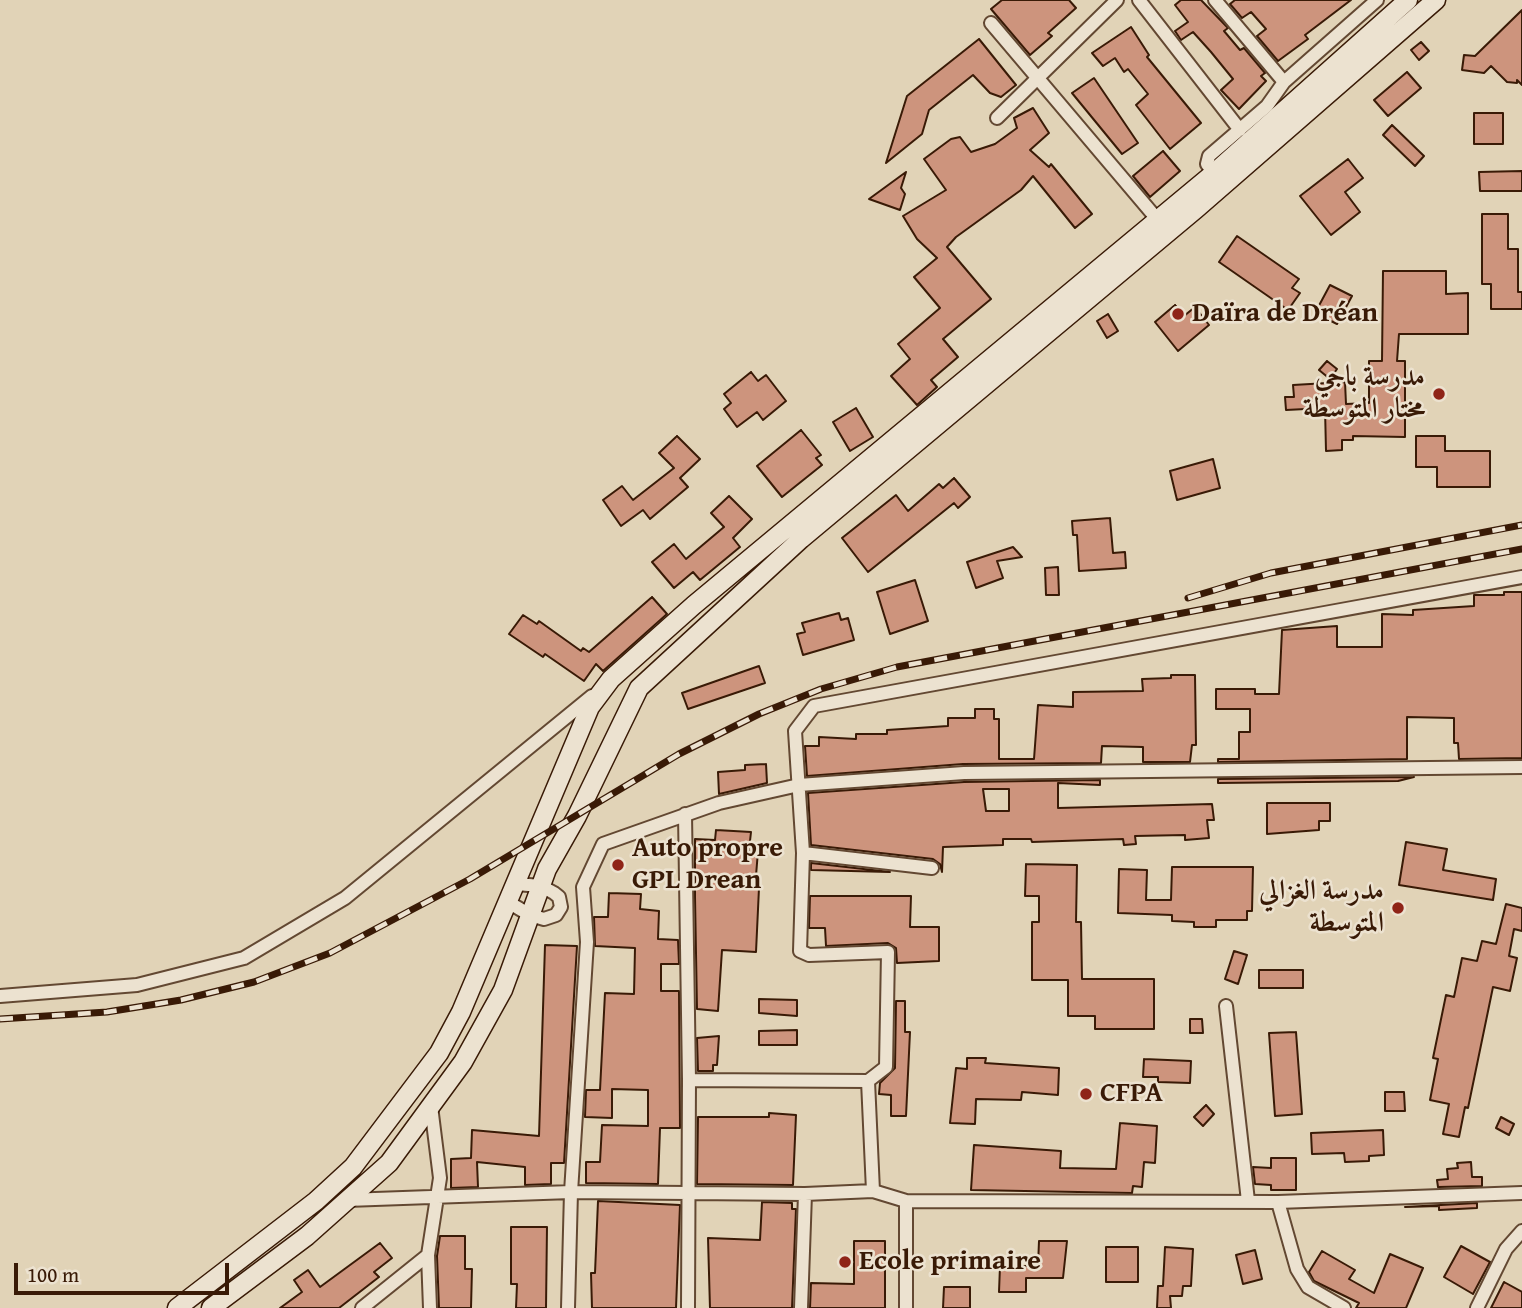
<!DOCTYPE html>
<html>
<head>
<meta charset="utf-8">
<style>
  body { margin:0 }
  #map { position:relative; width:1522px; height:1308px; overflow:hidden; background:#e1d3b7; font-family:"Gentium Book Plus",serif }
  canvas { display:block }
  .scale { position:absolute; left:14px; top:1263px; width:215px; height:32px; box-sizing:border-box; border:4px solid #391a06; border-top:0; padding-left:9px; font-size:21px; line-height:24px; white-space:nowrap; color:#391a06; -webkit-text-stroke:5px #ece2d0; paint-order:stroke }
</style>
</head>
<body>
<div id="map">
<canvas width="1522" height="1308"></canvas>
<div class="scale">100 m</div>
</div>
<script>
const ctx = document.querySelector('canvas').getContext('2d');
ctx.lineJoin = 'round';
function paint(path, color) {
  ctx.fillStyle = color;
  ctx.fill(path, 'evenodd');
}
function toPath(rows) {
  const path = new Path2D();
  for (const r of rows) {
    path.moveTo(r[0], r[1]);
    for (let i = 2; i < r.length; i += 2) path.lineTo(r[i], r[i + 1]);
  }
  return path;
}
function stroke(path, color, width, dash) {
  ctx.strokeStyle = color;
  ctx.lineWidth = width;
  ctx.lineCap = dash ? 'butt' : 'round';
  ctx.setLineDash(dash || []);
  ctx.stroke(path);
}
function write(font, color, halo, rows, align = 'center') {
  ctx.font = font + ' "Gentium Book Plus",Amiri,serif';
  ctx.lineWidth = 5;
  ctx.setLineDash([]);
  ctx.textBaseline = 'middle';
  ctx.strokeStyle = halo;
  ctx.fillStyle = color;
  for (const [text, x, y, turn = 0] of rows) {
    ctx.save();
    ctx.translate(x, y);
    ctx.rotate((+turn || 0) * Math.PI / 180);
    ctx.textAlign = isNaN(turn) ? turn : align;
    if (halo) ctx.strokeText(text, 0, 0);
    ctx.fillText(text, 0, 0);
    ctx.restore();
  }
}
const building = toPath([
  [1002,0,1069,0,1076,8,1048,33,1052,36,1030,55,991,9,1002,0],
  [1181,0,1201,0,1228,28,1224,31,1240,50,1244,48,1265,73,1261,76,1266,81,1239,109,1221,90,1233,79,1211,52,1193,32,1181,40,1175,31,1188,22,1175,5,1181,0],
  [1235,0,1351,0,1305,35,1308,39,1278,61,1257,36,1266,29,1251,12,1242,18,1230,4,1235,0],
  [1522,10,1522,85,1517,80,1517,83,1507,82,1491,66,1484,73,1462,70,1464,55,1475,56,1522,10],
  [1131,27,1149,55,1147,57,1201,123,1170,149,1136,105,1148,94,1128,69,1124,72,1115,58,1103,66,1092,53,1131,27],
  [979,39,1016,85,1001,97,990,93,973,75,929,110,922,134,886,163,907,96,979,39],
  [1421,42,1429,51,1419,60,1411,50,1421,42],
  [1407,72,1421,88,1388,116,1374,100,1407,72],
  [1094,78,1138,143,1122,154,1072,93,1094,78],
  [1033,108,1049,133,1030,150,1049,167,1051,164,1092,214,1075,228,1033,176,1021,190,956,237,947,247,991,299,943,339,958,357,931,380,937,387,917,405,891,376,910,359,898,344,940,308,914,277,937,258,917,239,903,216,946,190,924,159,951,139,960,137,971,152,995,144,1017,128,1014,118,1033,108],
  [1474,113,1503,113,1503,144,1474,144,1474,113],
  [1392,125,1424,156,1415,166,1383,135,1392,125],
  [1163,151,1180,171,1150,197,1133,176,1163,151],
  [1348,159,1363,178,1345,192,1360,212,1331,235,1300,196,1348,159],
  [1522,171,1522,191,1480,191,1479,172,1522,171],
  [906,172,901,188,905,194,900,210,869,199,906,172],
  [1482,214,1508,214,1508,249,1518,249,1518,292,1522,292,1522,309,1491,309,1491,284,1482,284,1482,214],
  [1237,236,1299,279,1292,288,1300,293,1288,310,1219,262,1237,236],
  [1383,271,1446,271,1446,294,1468,293,1468,334,1399,334,1397,361,1405,361,1405,437,1353,436,1353,440,1342,440,1342,450,1326,451,1325,408,1286,410,1285,397,1294,397,1293,385,1345,382,1346,404,1369,403,1369,361,1382,361,1383,271],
  [1330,285,1352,296,1337,324,1315,313,1330,285],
  [1175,305,1184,316,1195,307,1209,325,1178,351,1155,322,1175,305],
  [1108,314,1118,331,1107,338,1097,321,1108,314],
  [1327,361,1337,369,1330,379,1319,370,1327,361],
  [751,372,758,381,766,375,786,401,763,420,757,412,737,427,724,409,731,403,724,394,751,372],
  [856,408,873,437,850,451,833,422,856,408],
  [801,430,821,455,816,458,822,465,782,497,757,466,801,430],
  [677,436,700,459,680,478,688,487,650,519,643,510,621,526,603,500,622,486,633,500,674,468,659,453,677,436],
  [1416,436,1445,436,1445,451,1490,451,1490,487,1437,487,1437,467,1416,467,1416,436],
  [1213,459,1220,488,1177,500,1170,471,1213,459],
  [954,478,970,497,958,508,954,503,868,572,842,538,896,495,908,511,939,484,943,488,954,478],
  [729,496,752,519,733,538,740,547,700,580,693,572,674,588,652,562,674,544,686,559,724,527,711,513,729,496],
  [1110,518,1113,553,1125,552,1126,568,1079,571,1077,535,1073,535,1072,521,1110,518],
  [1013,547,1022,557,997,561,1003,578,976,588,967,562,1013,547],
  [1058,567,1059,595,1046,595,1045,568,1058,567],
  [915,580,928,621,890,634,877,592,915,580],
  [1504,592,1522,592,1522,758,1459,759,1458,743,1454,743,1454,718,1407,717,1407,759,1218,762,1218,759,1239,759,1239,732,1250,732,1250,709,1216,709,1216,689,1255,689,1255,694,1279,694,1282,630,1337,626,1337,647,1382,647,1382,614,1413,615,1413,610,1474,606,1474,595,1504,595,1504,592],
  [652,597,667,614,603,671,596,664,584,681,545,654,543,657,509,634,523,615,537,624,539,621,581,651,583,648,589,652,652,597],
  [839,613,841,620,848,618,854,640,803,655,797,634,805,632,802,623,839,613],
  [759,666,765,683,688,709,682,693,759,666],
  [1171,675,1195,675,1196,745,1192,745,1190,762,1143,762,1143,747,1102,746,1101,763,963,764,807,776,805,746,819,746,819,737,856,739,856,734,887,734,887,730,948,726,948,718,975,718,975,709,994,709,994,719,999,719,999,759,1034,759,1038,705,1073,707,1073,692,1143,691,1142,679,1171,678,1171,675],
  [766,764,767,783,719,794,718,772,745,770,745,765,766,764],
  [1414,777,1398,781,1218,783,1218,779,1414,777],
  [1100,780,1100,785,1058,783,1058,808,1212,804,1214,820,1207,820,1209,838,1185,840,1185,835,1135,836,1136,844,1124,845,1123,839,1032,842,1031,839,1003,839,1003,845,943,847,942,872,940,864,933,859,811,845,808,793,964,782,1100,780],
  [983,789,1009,789,1009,811,986,811,983,789],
  [1267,803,1330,803,1330,821,1319,821,1319,830,1267,834,1267,803],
  [716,830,751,832,749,850,758,851,755,888,759,888,756,952,722,950,718,1011,697,1009,695,897,695,839,715,840,716,830],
  [1406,842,1447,849,1443,870,1496,879,1493,900,1399,885,1406,842],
  [811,863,890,872,811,870,811,863],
  [1026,864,1077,865,1076,922,1081,922,1082,979,1154,979,1154,1029,1095,1029,1095,1016,1068,1016,1068,980,1032,980,1032,922,1039,922,1039,896,1025,896,1026,864],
  [1172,867,1253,867,1252,911,1247,911,1247,920,1216,920,1216,927,1194,927,1194,922,1172,921,1172,915,1118,913,1119,869,1147,870,1146,900,1171,900,1172,867],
  [609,893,641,894,640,909,659,911,658,939,678,940,679,964,661,964,661,991,679,991,680,1128,660,1128,658,1184,586,1183,586,1162,600,1162,602,1125,648,1126,648,1090,612,1089,612,1118,585,1117,586,1090,600,1090,605,993,634,994,635,948,595,946,594,917,608,917,609,893],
  [810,896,911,896,910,927,939,927,939,961,897,963,896,948,888,943,826,946,825,928,809,928,810,896],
  [1506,904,1522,908,1522,931,1514,929,1509,956,1517,958,1510,991,1493,987,1468,1108,1465,1107,1459,1137,1443,1134,1449,1104,1430,1100,1438,1059,1433,1058,1446,995,1454,997,1462,958,1477,961,1482,941,1496,944,1506,904],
  [545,945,577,946,564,1163,551,1163,551,1184,525,1185,525,1167,477,1162,478,1187,451,1188,451,1159,471,1158,472,1130,539,1136,545,945],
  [1234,951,1247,955,1238,984,1225,979,1234,951],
  [1259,970,1303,970,1303,988,1259,988,1259,970],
  [759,999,797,1000,797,1016,759,1013,759,999],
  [896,1001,905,1001,905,1032,910,1032,906,1116,891,1116,891,1095,879,1094,880,1083,895,1068,896,1001],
  [1190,1019,1202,1019,1203,1033,1190,1033,1190,1019],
  [797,1030,797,1045,759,1045,759,1031,797,1030],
  [1296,1032,1302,1114,1275,1116,1269,1033,1296,1032],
  [719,1036,717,1065,713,1065,713,1071,698,1071,697,1038,719,1036],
  [967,1058,986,1058,985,1063,1059,1068,1058,1095,1022,1092,1021,1100,976,1099,975,1124,950,1123,956,1068,967,1069,967,1058],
  [1144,1059,1191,1061,1190,1083,1158,1082,1158,1077,1143,1077,1144,1059],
  [1385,1092,1404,1092,1405,1111,1385,1111,1385,1092],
  [1206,1105,1214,1114,1203,1126,1194,1117,1206,1105],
  [769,1113,796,1115,793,1185,697,1184,698,1117,769,1117,769,1113],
  [1501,1117,1514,1124,1509,1135,1496,1128,1501,1117],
  [1120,1123,1157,1126,1155,1163,1144,1162,1142,1187,1133,1186,1132,1193,971,1190,974,1145,1061,1151,1060,1168,1116,1169,1120,1123],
  [1383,1130,1384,1155,1369,1156,1369,1161,1345,1162,1344,1153,1312,1154,1311,1133,1383,1130],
  [1271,1158,1296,1158,1296,1190,1271,1190,1271,1185,1255,1184,1253,1167,1271,1168,1271,1158],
  [1471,1162,1472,1177,1482,1177,1482,1186,1438,1187,1437,1180,1448,1179,1447,1169,1458,1168,1457,1163,1471,1162],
  [598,1201,680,1205,676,1308,592,1308,591,1273,595,1273,598,1201],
  [762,1202,792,1203,792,1209,796,1209,792,1308,710,1308,708,1238,760,1240,762,1202],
  [1477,1203,1477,1208,1439,1210,1439,1206,1405,1207,1477,1203],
  [511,1227,547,1227,546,1308,516,1308,517,1284,511,1284,511,1227],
  [440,1236,465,1236,465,1269,472,1269,471,1308,439,1308,437,1256,440,1236],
  [854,1241,885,1241,885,1308,810,1308,811,1283,854,1284,854,1241],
  [1039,1241,1067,1241,1063,1278,1026,1278,1026,1292,999,1292,1000,1266,1038,1266,1039,1241],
  [380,1243,392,1258,374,1272,379,1277,339,1308,280,1308,302,1292,294,1280,308,1270,320,1287,380,1243],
  [1461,1246,1490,1262,1473,1294,1444,1277,1461,1246],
  [1106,1247,1138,1247,1138,1282,1106,1282,1106,1247],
  [1165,1247,1193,1249,1191,1286,1183,1286,1182,1296,1170,1296,1171,1308,1157,1308,1158,1286,1163,1286,1165,1247],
  [1255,1250,1262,1279,1243,1284,1236,1255,1255,1250],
  [1322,1251,1355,1270,1349,1279,1374,1293,1390,1254,1423,1268,1406,1308,1356,1308,1359,1303,1314,1281,1309,1272,1322,1251],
  [1504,1282,1522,1292,1522,1308,1491,1308,1504,1282],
  [944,1287,970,1287,970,1308,943,1308,944,1287]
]);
paint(building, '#cd947d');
stroke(building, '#391a06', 2);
const street = toPath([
  [1139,0,1240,130],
  [1215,0,1284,82],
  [991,23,1157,219],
  [997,118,1117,0],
  [1214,173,1207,164,1209,156,1267,106,1284,82,1377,0],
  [685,814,689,1080,688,1308],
  [803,853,932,868],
  [508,902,530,915,544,919,556,915,561,907,559,897,554,893,541,886,516,884],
  [0,996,137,985,244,958,345,898,592,696],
  [1226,1006,1248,1201],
  [689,1080,868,1081,873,1191],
  [868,1081,886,1067,888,952,809,955,800,951,803,853,795,731,814,706,1522,577],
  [347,1200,571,1192,805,1194,873,1191,906,1201,1278,1202,1522,1193],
  [906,1201,906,1308],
  [1278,1202,1297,1269,1308,1287,1344,1308],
  [362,1308,428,1255],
  [430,1308,428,1255,440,1178,431,1106],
  [568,1308,571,1192,587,942,583,887,603,844,719,803,799,785,964,773,1522,767],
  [801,1308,805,1194],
  [1477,1308,1506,1249,1522,1231]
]);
const secondary = toPath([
  [177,1308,316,1201,353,1167,439,1053,461,1012,590,707,611,679,694,605,1214,173,1408,0],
  [211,1308,307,1236,389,1163,463,1062,503,990,547,869,577,816,639,688,801,539,1196,209,1436,0]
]);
stroke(street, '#634832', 16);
stroke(secondary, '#391a06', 21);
stroke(street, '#ece2d0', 12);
stroke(secondary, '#ece2d0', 18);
const rail = toPath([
  [1188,598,1271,573,1522,525],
  [0,1019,107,1012,181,1000,254,982,330,953,470,879,679,754,759,714,821,689,897,667,1522,549]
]);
stroke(rail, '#391a06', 7);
stroke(rail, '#ece2d0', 4.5, [13]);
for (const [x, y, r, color] of [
  [1178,314,7,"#8f2418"],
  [1439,394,7,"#8f2418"],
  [618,865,7,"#8f2418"],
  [1398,908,7,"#8f2418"],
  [1086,1094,7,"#8f2418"],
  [845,1262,7,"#8f2418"]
]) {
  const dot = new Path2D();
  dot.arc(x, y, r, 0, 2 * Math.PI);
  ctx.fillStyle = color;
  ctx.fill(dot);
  stroke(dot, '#ece2d0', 2.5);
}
write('bold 28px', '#391a06', '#ece2d0', [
  ["Daïra de Dréan",1192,314],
  ["مدرسة باجي",1425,378,"right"],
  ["مختار المتوسطة",1425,410,"right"],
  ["Auto propre",632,849],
  ["GPL Drean",632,881],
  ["مدرسة الغزالي",1384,892,"right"],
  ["المتوسطة",1384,924,"right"],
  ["CFPA",1100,1094],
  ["Ecole primaire",859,1262]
], 'left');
</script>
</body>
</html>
